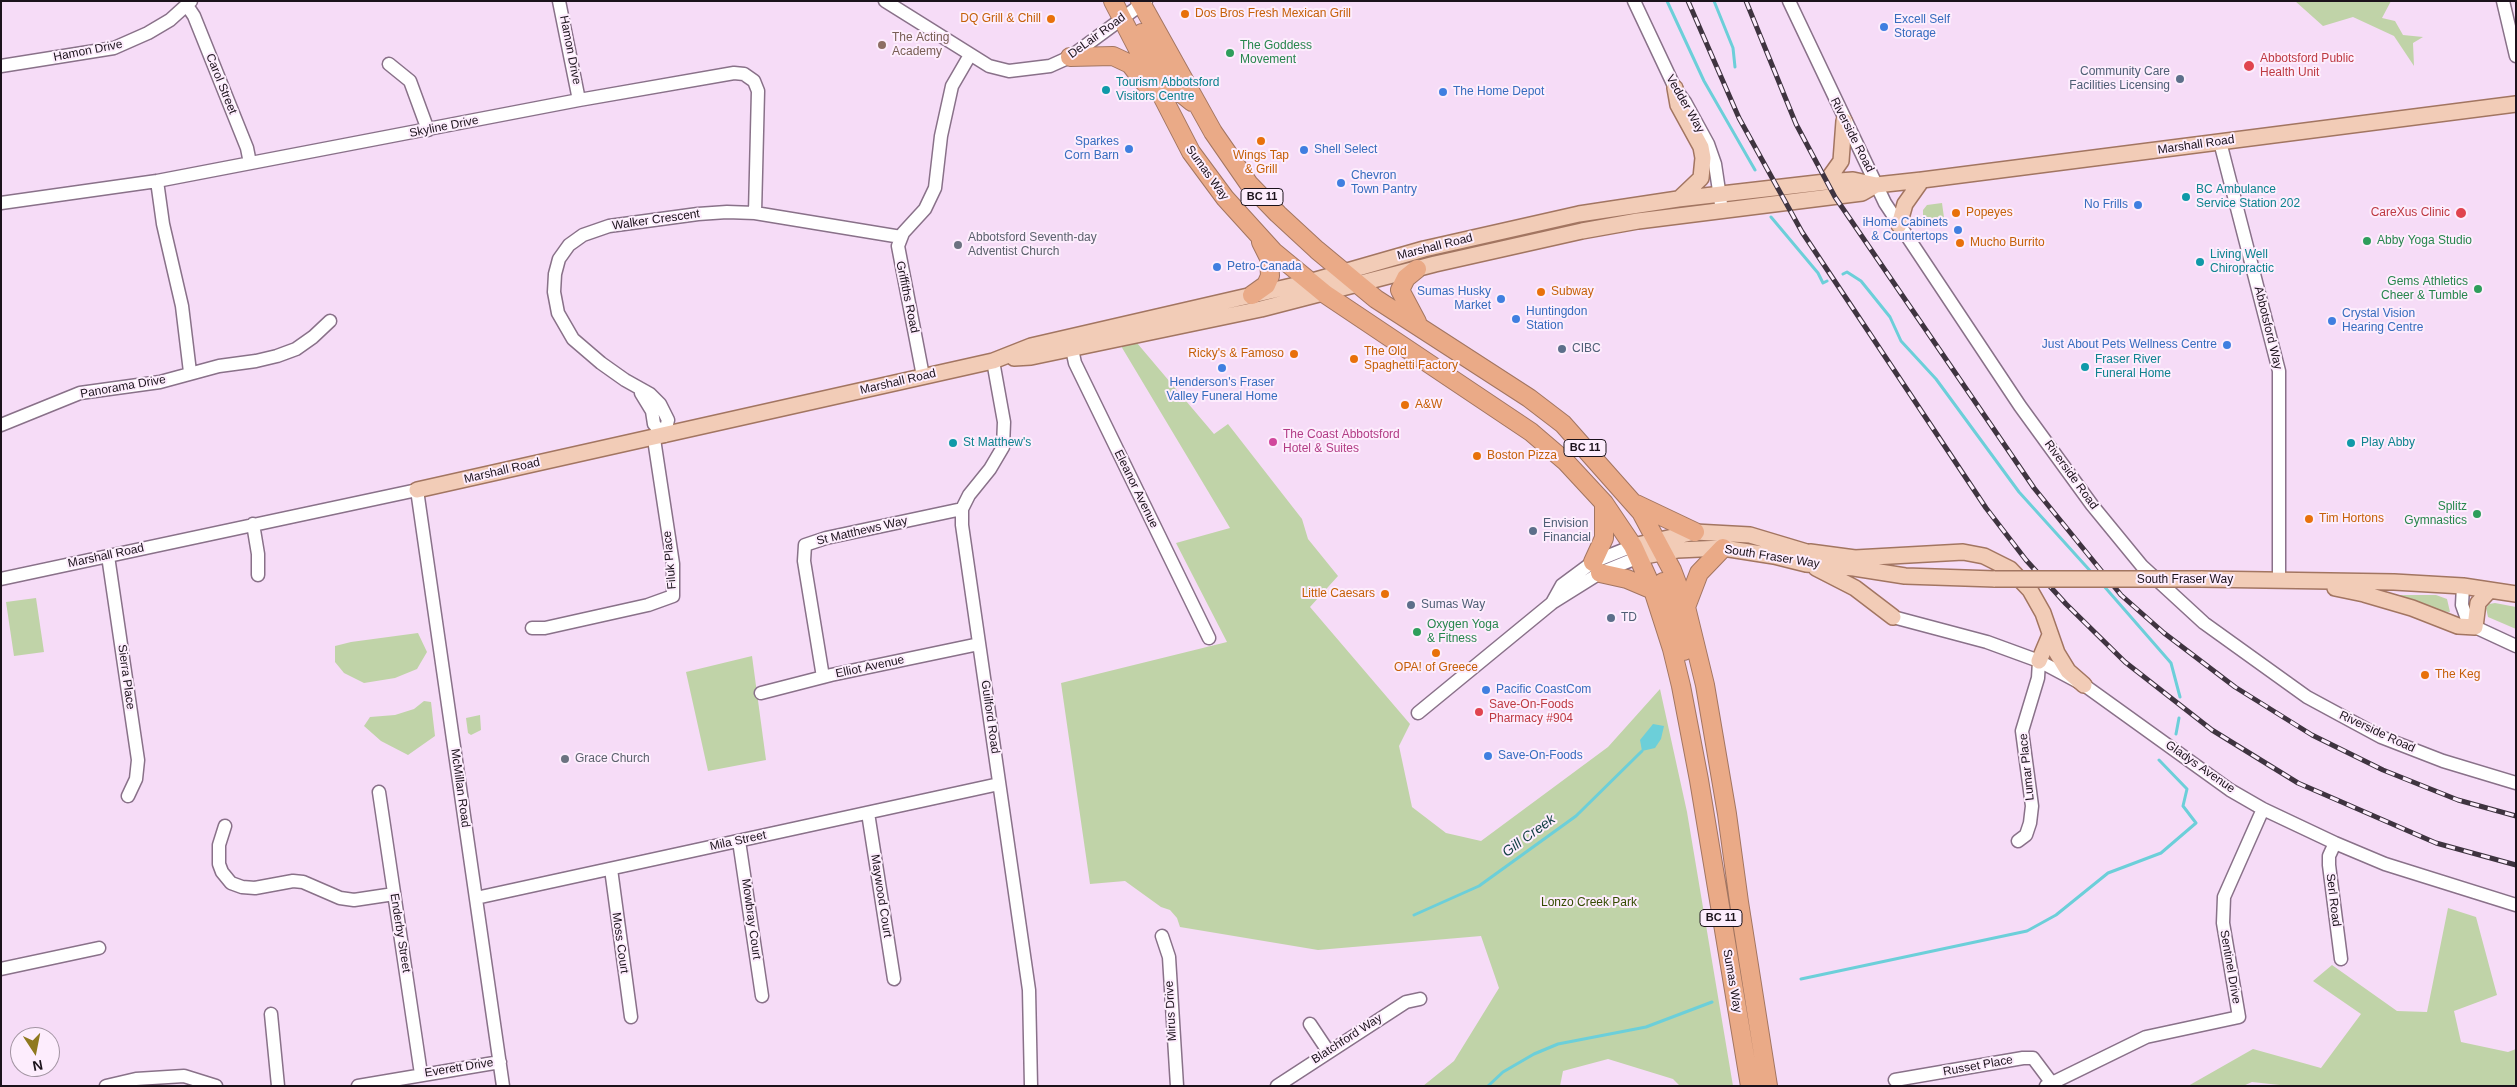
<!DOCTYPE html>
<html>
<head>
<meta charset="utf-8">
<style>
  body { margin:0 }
  #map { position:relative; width:2517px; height:1087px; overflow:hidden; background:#f6dcf7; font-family:Arial,sans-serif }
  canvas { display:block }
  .frame { position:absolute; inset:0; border:2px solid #1b121b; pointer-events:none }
  .north { position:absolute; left:10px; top:1027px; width:50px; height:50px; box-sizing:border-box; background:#fdedfd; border:1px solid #a395a3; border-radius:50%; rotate:169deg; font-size:14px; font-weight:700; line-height:20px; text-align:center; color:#1b121b }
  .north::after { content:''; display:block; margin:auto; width:18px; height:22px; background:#8f791f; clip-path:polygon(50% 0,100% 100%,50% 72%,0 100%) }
</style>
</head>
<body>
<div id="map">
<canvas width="2517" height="1087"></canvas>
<div class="frame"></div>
<div class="north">N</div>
</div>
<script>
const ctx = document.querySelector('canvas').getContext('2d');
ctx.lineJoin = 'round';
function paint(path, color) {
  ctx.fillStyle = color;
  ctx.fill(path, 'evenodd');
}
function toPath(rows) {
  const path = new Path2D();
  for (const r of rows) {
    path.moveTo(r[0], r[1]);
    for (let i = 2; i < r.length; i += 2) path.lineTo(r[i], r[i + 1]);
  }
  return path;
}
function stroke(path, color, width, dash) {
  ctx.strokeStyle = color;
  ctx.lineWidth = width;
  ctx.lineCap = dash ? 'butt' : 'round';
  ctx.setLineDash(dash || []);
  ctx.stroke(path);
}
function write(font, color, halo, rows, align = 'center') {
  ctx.font = font + ' Arial,sans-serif';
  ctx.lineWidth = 4;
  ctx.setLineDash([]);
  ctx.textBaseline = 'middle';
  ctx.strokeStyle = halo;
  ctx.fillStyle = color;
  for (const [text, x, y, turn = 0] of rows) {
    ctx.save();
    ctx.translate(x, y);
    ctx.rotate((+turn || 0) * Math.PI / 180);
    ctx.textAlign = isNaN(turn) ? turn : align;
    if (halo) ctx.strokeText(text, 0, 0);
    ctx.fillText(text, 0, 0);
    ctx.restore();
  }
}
paint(toPath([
  [2295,1,2391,1,2382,18,2395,21,2403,35,2423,37,2413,43,2414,66,2394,36,2353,17,2323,26],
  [1942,203,1945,225,1930,227,1923,219,1923,210,1927,205],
  [1137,343,1214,434,1228,424,1302,519,1308,539,1338,576,1310,607,1410,724,1399,746,1412,807,1446,833,1481,841,1608,747,1660,689,1687,812,1733,1086,1680,1086,1673,1079,1608,1059,1563,1071,1560,1086,1423,1086,1454,1061,1499,988,1481,936,1318,950,1180,927,1177,918,1170,910,1161,907,1125,881,1090,884,1061,683,1227,642,1176,543,1230,528,1121,346],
  [2394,595,2436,595,2447,599,2450,612,2438,611],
  [36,598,44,652,14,656,6,602],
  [2495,603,2516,607,2516,629,2488,617,2486,608,2489,604],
  [418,633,427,652,417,669,395,678,364,683,344,673,335,662,335,646,351,642],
  [752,656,766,760,708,771,686,672],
  [424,701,431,702,435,736,408,755,381,741,364,726,370,717,395,715,414,709],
  [480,715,481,730,471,735,468,733,466,718],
  [2448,908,2476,917,2497,995,2454,1011,2461,1042,2508,1052,2516,1049,2516,1086,2289,1086,2252,1082,2243,1086,2188,1086,2253,1049,2321,1068,2361,1014,2313,981,2332,965,2397,1011,2427,1012]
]), '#c0d3a8');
paint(toPath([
  [1653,724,1664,726,1661,739,1655,748,1642,751,1640,740]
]), '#6ccfd9');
stroke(toPath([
  [1667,1,1704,81,1755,170],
  [1714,1,1733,48,1735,67],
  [1771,217,1818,273,1823,283,1827,281],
  [1843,274,1847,272,1861,281,1890,317,1901,341,1936,379,2019,492,2093,574],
  [2103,585,2171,663,2180,697],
  [2176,734,2179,718],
  [1414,915,1479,886,1576,816,1642,751],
  [1801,979,2027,931,2056,915,2108,873,2161,853,2196,823,2183,806,2187,789,2159,760],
  [1488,1086,1503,1072,1534,1054,1558,1044,1646,1027,1712,1002]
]), '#6ccfd9', 3);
const minor = toPath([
  [559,1,579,100],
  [885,1,989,66,1009,71,1050,66,1070,57,1146,1],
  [1634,1,1675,88,1685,102,1708,144,1715,164,1721,204],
  [1789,1,1885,203,2020,406,2092,505,2142,566,2204,623,2307,697,2381,737,2443,761,2516,783],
  [2503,1,2516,56],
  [188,7,194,16,247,148,250,163],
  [389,64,410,81,428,130],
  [1,66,114,48,148,33,170,20,191,1],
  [2220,142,2279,371,2279,580],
  [157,181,163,224,182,306,190,372],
  [1,203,157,181,579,100,734,73,744,74,754,81,758,91,755,213],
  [1070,340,1075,363,1209,638],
  [993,361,1004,422,1003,447,990,469,969,495,962,509,962,525,1029,990,1031,1086],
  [923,376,898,246,903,233,925,209,935,188,941,136,952,86,970,55],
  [641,393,652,411,654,424,664,436],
  [1,425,80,393,160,382,219,366,256,361,277,356,296,349,313,337,330,321],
  [664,436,668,420,660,404,650,394,625,380,601,363,573,339,558,313,554,292,555,274,559,259,569,245,583,235,609,226,698,214,727,212,755,213,901,237],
  [253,524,258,554,258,575],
  [108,556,138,760,136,779,128,796],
  [1,579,417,490,503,1086],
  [2463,586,2462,605,2467,619,2475,627,2516,646],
  [1552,603,1562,585,1593,562,1633,546],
  [1893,617,1987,642,2039,661,2084,685,2230,790,2263,809,2335,843,2385,864,2516,905],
  [532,628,545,628,648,605,673,596,673,564,654,439],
  [823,677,804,561,805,545,826,538,962,509],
  [761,693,831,675,979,644],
  [1418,713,1552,603,1600,573,1639,557],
  [379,792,421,1074],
  [868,813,894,979],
  [225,826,219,845,219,864,222,872,231,883,242,887,255,888,293,881,303,882,340,898,354,900,394,894],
  [739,841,762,996],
  [2018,841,2026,835,2030,823,2032,806,2022,731,2038,678,2039,661],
  [2335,843,2329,856,2329,865,2341,959],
  [611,869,631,1017],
  [476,898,999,784],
  [1162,936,1169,957,1177,1086],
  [1,969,99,948],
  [271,1014,278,1086],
  [1310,1024,1328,1051],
  [1895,1080,2023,1058,2033,1058,2051,1082],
  [106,1086,136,1079,184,1076,216,1086],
  [358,1086,500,1062],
  [1277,1086,1406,1002,1420,999],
  [2046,1086,2146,1037,2239,1017,2223,923,2224,897,2263,809]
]);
const major = toPath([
  [1675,88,1678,105,1701,147,1703,158,1701,178,1680,198],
  [1826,182,1841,161,1844,121],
  [1899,225,1905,204,1922,180],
  [1014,358,1031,357,1261,309,1435,264,1582,231,1638,221,1862,193,1876,185],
  [417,490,993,361,1031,346,1309,282,1424,249,1579,214,1678,199,1826,182,1853,180,1876,185,1922,180,2516,104],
  [1633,546,1695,532,1750,535,1820,556],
  [1810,552,1855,558,1963,552,1984,556,2010,569,2030,590,2043,613,2057,653,2068,671,2084,685],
  [1639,557,1677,550,1723,548,1774,556,1806,564,1854,568,1905,576,1995,579],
  [1816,568,1855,588,1893,617],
  [2201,579,2394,582,2463,586,2516,594],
  [2335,588,2364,594,2412,608,2458,626,2475,627,2478,603,2490,590],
  [2039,661,2050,635]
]);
const highway = toPath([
  [1113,1,1191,152,1225,198,1274,252,1325,294,1531,432,1566,462,1604,503,1633,546,1653,590,1672,649,1681,686,1699,780,1750,1086],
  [1140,1,1213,132,1249,184,1278,214,1317,250,1376,299,1529,398,1563,424,1641,512,1672,570,1686,607,1705,685,1727,814,1739,902,1768,1086],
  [1142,33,1170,84,1192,102],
  [1070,57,1113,56,1130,64,1148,87],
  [1417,269,1406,278,1400,290,1417,322],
  [1252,295,1266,285,1270,276,1269,258,1261,242],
  [1636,504,1695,532],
  [1593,562,1604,538,1604,503],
  [1600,573,1627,579,1653,590],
  [1663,582,1684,651],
  [1686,607,1699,573,1723,548]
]);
stroke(minor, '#897189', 15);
stroke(major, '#a27561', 18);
stroke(highway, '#a27561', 20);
stroke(minor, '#fff', 12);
stroke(major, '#f2ccb7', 15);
stroke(highway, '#eaaa87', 18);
const rail = toPath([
  [1688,1,1739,118,1802,232,1986,508,2026,560,2066,604,2125,662,2212,730,2298,783,2436,843,2516,865],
  [1746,1,1796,124,1835,197,2034,488,2121,595,2164,633,2235,687,2312,735,2383,770,2458,800,2516,816]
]);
stroke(rail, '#3f3440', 5);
stroke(rail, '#fdedfd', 3, [9]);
const majorBridge = toPath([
  [1995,579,2201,579]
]);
stroke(majorBridge, '#a27561', 18, []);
stroke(majorBridge, '#f2ccb7', 15);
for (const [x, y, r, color] of [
  [1185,14,5,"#e8710a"],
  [1051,19,5,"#e8710a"],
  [1884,27,5,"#3f7fe0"],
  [882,45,5,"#8d6e63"],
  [1230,53,5,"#2e9e5b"],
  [2249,66,6,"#e0444e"],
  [2180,79,5,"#5c6f8a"],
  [1106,90,5,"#0f9aa8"],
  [1443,92,5,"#3f7fe0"],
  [1261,141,5,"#e8710a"],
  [1129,149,5,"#3f7fe0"],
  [1304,150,5,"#3f7fe0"],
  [1341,183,5,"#3f7fe0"],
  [2186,197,5,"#0f9aa8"],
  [2138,205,5,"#3f7fe0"],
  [1956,213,5,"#e8710a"],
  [2461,213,6,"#e0444e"],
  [1958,230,5,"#3f7fe0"],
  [2367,241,5,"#2e9e5b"],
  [1960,243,5,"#e8710a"],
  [958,245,5,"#6b7280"],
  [2200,262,5,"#0f9aa8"],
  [1217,267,5,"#3f7fe0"],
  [2478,289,5,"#2e9e5b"],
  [1541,292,5,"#e8710a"],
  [1501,299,5,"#3f7fe0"],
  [1516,319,5,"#3f7fe0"],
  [2332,321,5,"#3f7fe0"],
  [2227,345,5,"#3f7fe0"],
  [1562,349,5,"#5c6f8a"],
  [1294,354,5,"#e8710a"],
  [1354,359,5,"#e8710a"],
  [2085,367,5,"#0f9aa8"],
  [1222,368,5,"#3f7fe0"],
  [1405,405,5,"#e8710a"],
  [1273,442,5,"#d1479c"],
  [953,443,5,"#0f9aa8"],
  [2351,443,5,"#0f9aa8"],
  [1477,456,5,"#e8710a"],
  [2477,514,5,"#2e9e5b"],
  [2309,519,5,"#e8710a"],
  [1533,531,5,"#5c6f8a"],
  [1385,594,5,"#e8710a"],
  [1411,605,5,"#5c6f8a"],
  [1611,618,5,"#5c6f8a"],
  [1417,632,5,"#2e9e5b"],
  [1436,653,5,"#e8710a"],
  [2425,675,5,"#e8710a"],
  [1486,690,5,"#3f7fe0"],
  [1479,712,5,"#e0444e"],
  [1488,756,5,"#3f7fe0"],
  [565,759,5,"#6b7280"]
]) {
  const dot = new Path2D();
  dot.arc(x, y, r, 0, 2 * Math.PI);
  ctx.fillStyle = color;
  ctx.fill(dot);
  stroke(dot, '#fdedfd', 2);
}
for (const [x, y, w] of [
  [1262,197,42],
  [1585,448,42],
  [1721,918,42]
]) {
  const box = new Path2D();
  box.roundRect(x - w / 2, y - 8.5, w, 17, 4);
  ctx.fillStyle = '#fdedfd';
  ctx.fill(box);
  stroke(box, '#1b121b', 1);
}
write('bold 11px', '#1b121b', null, [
  ["BC 11",1262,197],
  ["BC 11",1585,448],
  ["BC 11",1721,918]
]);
write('12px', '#c56008', '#fdedfd', [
  ["Dos Bros Fresh Mexican Grill",1195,14],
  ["DQ Grill & Chill",1041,19,"right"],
  ["Wings Tap",1261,156,"center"],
  ["& Grill",1261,170,"center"],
  ["Popeyes",1966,213],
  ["Mucho Burrito",1970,243],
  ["Subway",1551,292],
  ["The Old",1364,352],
  ["Spaghetti Factory",1364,366],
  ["Ricky's & Famoso",1284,354,"right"],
  ["A&W",1415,405],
  ["Boston Pizza",1487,456],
  ["Tim Hortons",2319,519],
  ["Little Caesars",1375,594,"right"],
  ["OPA! of Greece",1436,668,"center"],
  ["The Keg",2435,675]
], 'left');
write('12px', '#366cbe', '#fdedfd', [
  ["Excell Self",1894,20],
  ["Storage",1894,34],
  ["The Home Depot",1453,92],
  ["Sparkes",1119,142,"right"],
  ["Corn Barn",1119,156,"right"],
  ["Shell Select",1314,150],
  ["Chevron",1351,176],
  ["Town Pantry",1351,190],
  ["No Frills",2128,205,"right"],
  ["iHome Cabinets",1948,223,"right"],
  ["& Countertops",1948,237,"right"],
  ["Petro-Canada",1227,267],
  ["Sumas Husky",1491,292,"right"],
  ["Market",1491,306,"right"],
  ["Huntingdon",1526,312],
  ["Station",1526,326],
  ["Crystal Vision",2342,314],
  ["Hearing Centre",2342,328],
  ["Just About Pets Wellness Centre",2217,345,"right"],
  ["Henderson's Fraser",1222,383,"center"],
  ["Valley Funeral Home",1222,397,"center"],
  ["Pacific CoastCom",1496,690],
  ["Save-On-Foods",1498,756]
], 'left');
write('12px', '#1b121b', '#fdedfd', [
  ["DeLair Road",1097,36,-36],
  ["Hamon Drive",570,50,79],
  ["Hamon Drive",88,51,-11],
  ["Carol Street",221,84,68],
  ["Vedder Way",1685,104,60],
  ["Skyline Drive",444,127,-11],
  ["Riverside Road",1852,135,63],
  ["Marshall Road",2196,145,-8],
  ["Sumas Way",1207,173,54],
  ["Walker Crescent",656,220,-8],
  ["Marshall Road",1435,247,-14],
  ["Griffiths Road",907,297,78],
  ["Abbotsford Way",2268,328,76],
  ["Marshall Road",898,382,-13],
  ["Panorama Drive",123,387,-10],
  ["Marshall Road",502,471,-13],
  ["Riverside Road",2071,475,54],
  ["Eleanor Avenue",1136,489,64],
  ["St Matthews Way",862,531,-13],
  ["Marshall Road",106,556,-12],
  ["South Fraser Way",1772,557,9],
  ["Filuk Place",670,560,-95],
  ["South Fraser Way",2185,580],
  ["Elliot Avenue",870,667,-12],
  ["Sierra Place",126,677,82],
  ["Guilford Road",990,717,82],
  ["Riverside Road",2377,732,25],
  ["Lumar Place",2027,767,-96],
  ["Gladys Avenue",2200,767,35],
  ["McMillan Road",460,788,82],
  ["Mila Street",738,841,-12],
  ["Maywood Court",881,896,81],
  ["Serl Road",2333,900,83],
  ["Mowbray Court",751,919,82],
  ["Enderby Street",400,933,81],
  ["Moss Court",620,943,82],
  ["Sentinel Drive",2230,967,80],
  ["Sumas Way",1732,981,80],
  ["Mirus Drive",1171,1011,-93],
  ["Blatchford Way",1347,1039,-33],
  ["Russet Place",1978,1066,-10],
  ["Everett Drive",459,1068,-9]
]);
write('12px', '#785e54', '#fdedfd', [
  ["The Acting",892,38],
  ["Academy",892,52]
], 'left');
write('12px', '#27864d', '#fdedfd', [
  ["The Goddess",1240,46],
  ["Movement",1240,60],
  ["Abby Yoga Studio",2377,241],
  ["Gems Athletics",2468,282,"right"],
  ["Cheer & Tumble",2468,296,"right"],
  ["Splitz",2467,507,"right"],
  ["Gymnastics",2467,521,"right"],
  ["Oxygen Yoga",1427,625],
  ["& Fitness",1427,639]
], 'left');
write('12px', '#be3a42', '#fdedfd', [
  ["Abbotsford Public",2260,59],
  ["Health Unit",2260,73],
  ["CareXus Clinic",2450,213,"right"],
  ["Save-On-Foods",1489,705],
  ["Pharmacy #904",1489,719]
], 'left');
write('12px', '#4e5e75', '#fdedfd', [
  ["Community Care",2170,72,"right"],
  ["Facilities Licensing",2170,86,"right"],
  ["CIBC",1572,349],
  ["Envision",1543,524],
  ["Financial",1543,538],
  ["Sumas Way",1421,605],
  ["TD",1621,618]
], 'left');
write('12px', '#0d838f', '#fdedfd', [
  ["Tourism Abbotsford",1116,83],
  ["Visitors Centre",1116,97],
  ["BC Ambulance",2196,190],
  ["Service Station 202",2196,204],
  ["Living Well",2210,255],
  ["Chiropractic",2210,269],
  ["Fraser River",2095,360],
  ["Funeral Home",2095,374],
  ["St Matthew's",963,443],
  ["Play Abby",2361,443]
], 'left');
write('12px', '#5b616d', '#fdedfd', [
  ["Abbotsford Seventh-day",968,238],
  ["Adventist Church",968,252],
  ["Grace Church",575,759]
], 'left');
write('12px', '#b23c85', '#fdedfd', [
  ["The Coast Abbotsford",1283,435],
  ["Hotel & Suites",1283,449]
], 'left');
write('12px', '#344b00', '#fdedfd', [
  ["Lonzo Creek Park",1589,903]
]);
write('italic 14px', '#0f3e42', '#fdedfd', [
  ["Gill Creek",1529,836,-36]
]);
</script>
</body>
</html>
